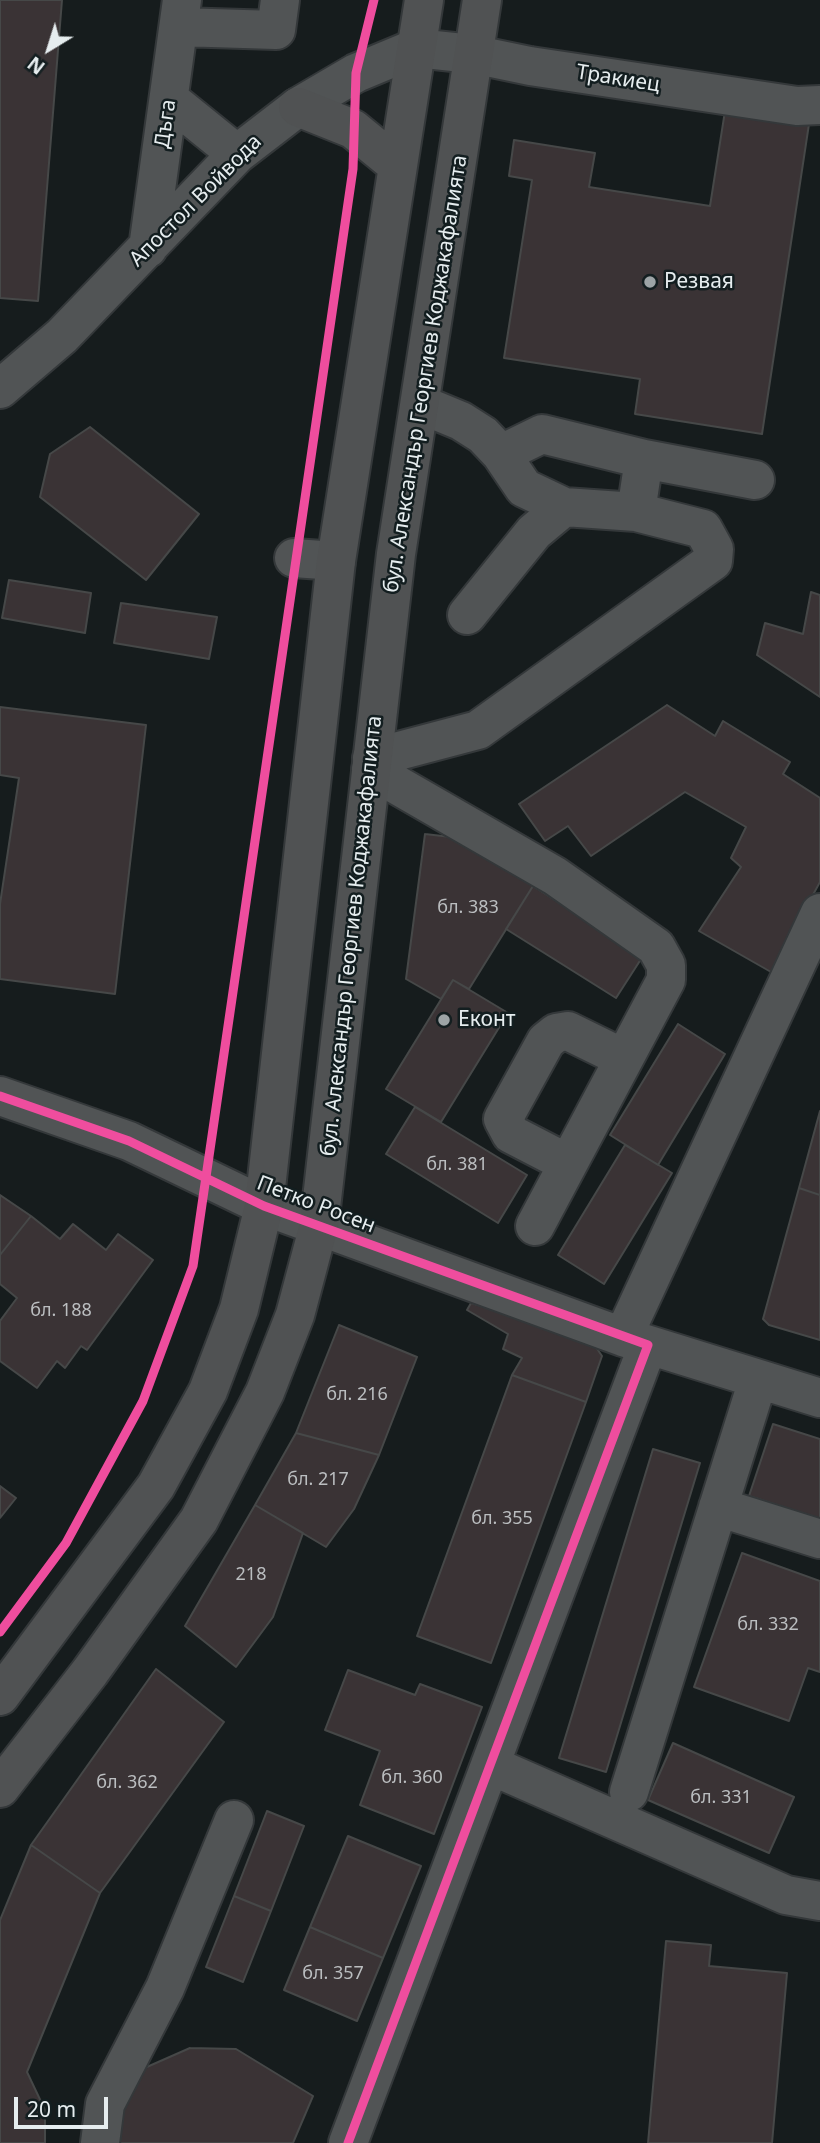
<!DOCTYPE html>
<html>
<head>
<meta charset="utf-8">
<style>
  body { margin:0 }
  #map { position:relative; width:820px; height:2143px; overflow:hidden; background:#161c1d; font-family:"Noto Sans",sans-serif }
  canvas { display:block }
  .north { position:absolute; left:14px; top:14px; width:70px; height:70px; -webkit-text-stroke:5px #131e20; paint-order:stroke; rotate:218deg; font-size:19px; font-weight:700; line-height:28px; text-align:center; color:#e6edef }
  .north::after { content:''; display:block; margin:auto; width:24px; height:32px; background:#e6edef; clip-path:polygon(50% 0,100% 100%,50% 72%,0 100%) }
  .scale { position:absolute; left:14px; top:2097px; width:94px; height:32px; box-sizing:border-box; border:4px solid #e6edef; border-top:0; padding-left:9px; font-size:21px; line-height:24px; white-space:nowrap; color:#e6edef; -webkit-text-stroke:5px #131e20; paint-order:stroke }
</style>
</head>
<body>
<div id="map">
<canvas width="820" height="2143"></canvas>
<div class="north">N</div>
<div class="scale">20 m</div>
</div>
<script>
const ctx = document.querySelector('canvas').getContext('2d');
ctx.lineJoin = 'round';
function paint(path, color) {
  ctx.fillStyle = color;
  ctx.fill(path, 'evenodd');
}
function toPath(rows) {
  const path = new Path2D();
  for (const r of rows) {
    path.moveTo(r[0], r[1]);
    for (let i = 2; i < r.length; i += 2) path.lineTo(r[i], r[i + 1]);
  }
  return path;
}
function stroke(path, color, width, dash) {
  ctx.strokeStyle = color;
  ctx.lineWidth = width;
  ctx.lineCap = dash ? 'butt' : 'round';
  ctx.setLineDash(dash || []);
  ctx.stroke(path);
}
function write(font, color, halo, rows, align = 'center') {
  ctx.font = font + ' "Noto Sans",sans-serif';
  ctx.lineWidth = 5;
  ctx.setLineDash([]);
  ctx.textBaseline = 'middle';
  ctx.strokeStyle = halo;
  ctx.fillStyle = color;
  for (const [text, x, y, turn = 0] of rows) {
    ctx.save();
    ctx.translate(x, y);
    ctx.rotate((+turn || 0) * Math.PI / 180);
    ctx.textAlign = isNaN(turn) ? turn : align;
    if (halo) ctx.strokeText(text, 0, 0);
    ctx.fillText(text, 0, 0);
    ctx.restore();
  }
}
const building = toPath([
  [0,0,62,0,38,301,0,298,0,0],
  [725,111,809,124,762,434,635,414,640,379,504,358,532,180,509,176,514,140,595,153,589,187,710,206,725,111],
  [90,427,199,514,146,580,40,497,50,454,90,427],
  [9,580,91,593,85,633,2,618,9,580],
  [811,592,820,595,820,697,757,655,765,623,803,634,811,592],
  [121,603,217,617,209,659,114,643,121,603],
  [667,705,715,736,723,721,790,762,783,774,820,798,820,882,771,972,699,931,741,867,731,858,746,827,685,792,591,856,568,826,545,841,519,804,667,705],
  [0,707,146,725,115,994,0,979,0,904,19,778,0,775,0,707],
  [425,834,468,839,533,886,469,989,453,980,441,999,406,979,425,834],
  [533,886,643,956,616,998,506,929,533,886],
  [453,980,508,1013,441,1122,386,1089,453,980],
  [678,1024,725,1054,658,1165,610,1135,678,1024],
  [415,1107,527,1175,498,1223,386,1154,415,1107],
  [820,1111,820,1195,799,1188,820,1111],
  [625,1145,672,1173,604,1284,558,1255,625,1145],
  [799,1188,820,1195,820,1340,769,1325,763,1319,799,1188],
  [0,1195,31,1216,0,1255,0,1195],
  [31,1216,60,1239,73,1224,106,1250,118,1234,153,1260,87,1350,81,1346,65,1368,57,1361,37,1388,0,1361,0,1321,17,1298,0,1284,0,1255,31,1216],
  [471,1303,589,1337,602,1356,586,1402,512,1375,522,1358,503,1349,508,1334,467,1310,471,1303],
  [339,1325,417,1357,379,1455,296,1433,339,1325],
  [512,1375,586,1402,491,1663,417,1636,512,1375],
  [773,1424,820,1439,820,1519,749,1496,773,1424],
  [296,1433,379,1455,354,1509,326,1547,255,1505,296,1433],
  [653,1449,700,1463,606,1772,559,1758,653,1449],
  [0,1486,16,1498,0,1518,0,1486],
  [255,1505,303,1533,273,1617,236,1667,185,1626,255,1505],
  [742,1553,820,1581,820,1672,808,1668,789,1721,694,1687,742,1553],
  [156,1669,224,1722,100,1893,31,1845,156,1669],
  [348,1670,415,1695,420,1684,482,1707,434,1834,360,1805,380,1751,325,1730,348,1670],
  [673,1743,794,1797,769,1853,648,1800,673,1743],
  [267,1811,304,1826,271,1911,234,1896,267,1811],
  [348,1836,421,1866,383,1958,310,1927,348,1836],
  [31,1845,100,1893,27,2072,45,2110,45,2143,0,2143,0,1920,31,1845],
  [234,1896,271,1911,243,1982,206,1967,234,1896],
  [310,1927,383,1958,357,2021,284,1990,310,1927],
  [666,1941,711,1945,709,1966,787,1973,772,2143,648,2143,666,1941],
  [190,2048,236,2049,313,2096,293,2143,109,2143,140,2070,190,2048]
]);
paint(building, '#3a3335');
stroke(building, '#464848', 2);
const minor = toPath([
  [179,27,276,30,280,0],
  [169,99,237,154],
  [148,248,182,0],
  [0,389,62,336,237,154,298,107,356,73,416,48,472,54,530,66,797,106,820,105],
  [420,404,461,421,483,435,501,454,524,488,564,507,636,512],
  [501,454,542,434,644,459],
  [294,558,336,561],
  [467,615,534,532,564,507],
  [372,758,478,730,713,561,714,549,703,529,636,512,644,459,755,480],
  [371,770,555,876,656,947,666,965,666,980,535,1226],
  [0,1096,129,1141,264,1206,623,1337,820,1398],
  [567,1163,511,1134,503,1119,546,1041,556,1033,568,1031,623,1058],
  [623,1337,820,913],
  [718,1507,820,1539],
  [490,1765,786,1895,820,1901],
  [629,1792,758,1380],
  [100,2143,105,2104,165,1988,234,1820],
  [348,2143,648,1345]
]);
const major = toPath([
  [298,107,353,129,397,165],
  [0,1696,156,1486,208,1391,239,1309,264,1206,336,561,424,0],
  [0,1788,90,1672,199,1520,265,1392,295,1315,319,1225,396,554,482,0]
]);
stroke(minor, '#34383a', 42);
stroke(major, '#34383a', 42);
stroke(minor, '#515455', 38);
stroke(major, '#505253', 38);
stroke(toPath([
  [0,1096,129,1141,264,1206,648,1345,348,2143],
  [0,1632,66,1543,143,1401,193,1266,353,169,356,73,374,0]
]), '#ef4d9e', 9);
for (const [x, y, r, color] of [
  [650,282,7,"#9da4a6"],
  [444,1020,7,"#9da4a6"]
]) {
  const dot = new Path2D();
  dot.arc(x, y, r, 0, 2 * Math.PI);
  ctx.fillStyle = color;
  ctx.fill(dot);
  stroke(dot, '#131e20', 2.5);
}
write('18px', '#bbbec0', null, [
  ["бл. 383",468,908],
  ["бл. 381",457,1165],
  ["бл. 188",61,1311],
  ["бл. 216",357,1395],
  ["бл. 217",318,1480],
  ["бл. 355",502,1519],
  ["218",251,1575],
  ["бл. 332",768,1625],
  ["бл. 360",412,1778],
  ["бл. 362",127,1783],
  ["бл. 331",721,1798],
  ["бл. 357",333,1974]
]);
write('21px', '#e6edef', '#131e20', [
  ["Тракиец",618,79,9],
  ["Дъга",166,124,-82],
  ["Апостол Войвода",196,201,-45],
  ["бул. Александър Георгиев Коджакафалията",426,374,-81],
  ["бул. Александър Георгиев Коджакафалията",352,936,-84],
  ["Петко Росен",316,1205,21]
]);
write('21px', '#e6edef', '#131e20', [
  ["Резвая",664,282],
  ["Еконт",458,1020]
], 'left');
</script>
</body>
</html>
